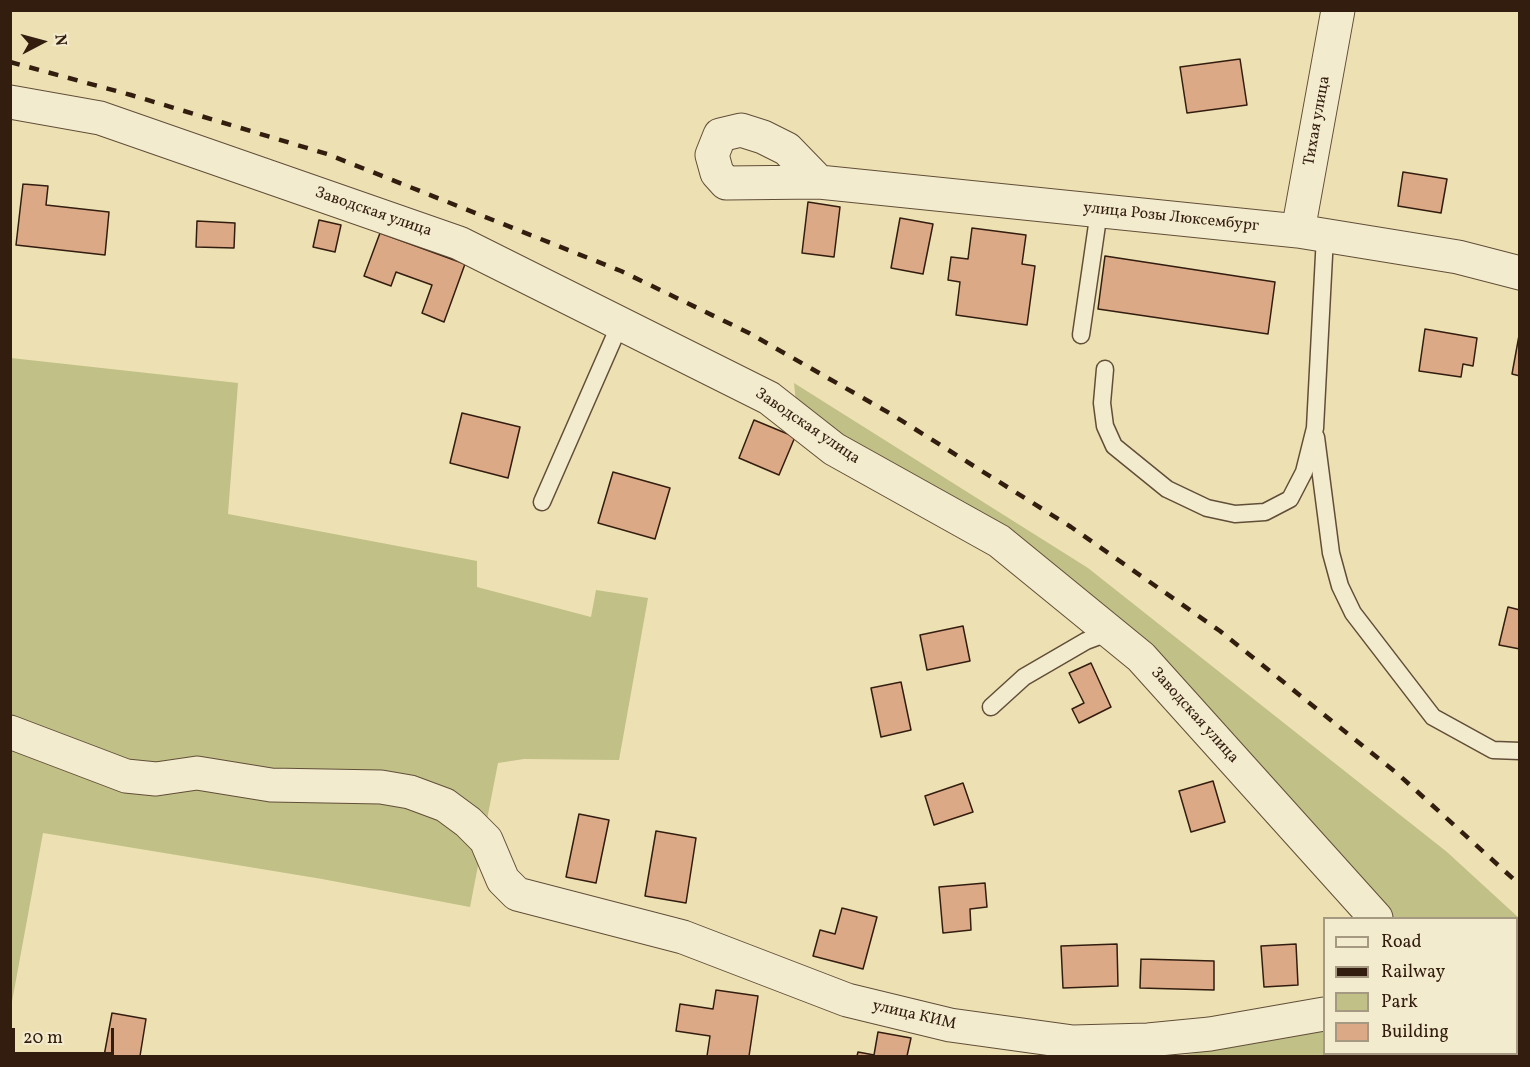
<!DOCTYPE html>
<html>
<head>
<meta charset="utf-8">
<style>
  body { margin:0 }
  #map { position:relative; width:1530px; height:1067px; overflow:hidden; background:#ede0b3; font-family:Vollkorn,serif }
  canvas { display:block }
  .frame { position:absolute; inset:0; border:12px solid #321d0f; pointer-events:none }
  .legend { position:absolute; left:1323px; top:917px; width:195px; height:138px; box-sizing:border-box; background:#f3ebce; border:2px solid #a69982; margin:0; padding:8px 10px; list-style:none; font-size:18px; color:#321d0f }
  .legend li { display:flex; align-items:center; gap:12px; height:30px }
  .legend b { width:30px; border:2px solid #a69982 }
  .north { position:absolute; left:12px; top:12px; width:60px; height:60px; -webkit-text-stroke:4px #f3ebce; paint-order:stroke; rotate:84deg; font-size:16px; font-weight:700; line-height:24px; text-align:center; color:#321d0f }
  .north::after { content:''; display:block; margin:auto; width:21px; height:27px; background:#321d0f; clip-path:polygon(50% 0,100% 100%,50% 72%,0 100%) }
  .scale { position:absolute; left:12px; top:1028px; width:102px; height:27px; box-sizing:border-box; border:3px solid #321d0f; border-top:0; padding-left:8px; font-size:18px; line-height:21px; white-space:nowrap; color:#321d0f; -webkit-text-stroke:4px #f3ebce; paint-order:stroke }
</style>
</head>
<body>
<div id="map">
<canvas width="1530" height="1067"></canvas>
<div class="frame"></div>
<ul class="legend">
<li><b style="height:8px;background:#f3ebce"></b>Road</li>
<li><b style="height:8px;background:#321d0f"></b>Railway</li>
<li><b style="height:16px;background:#c0c087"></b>Park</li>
<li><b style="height:16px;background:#dca987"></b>Building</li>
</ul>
<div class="north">N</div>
<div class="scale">20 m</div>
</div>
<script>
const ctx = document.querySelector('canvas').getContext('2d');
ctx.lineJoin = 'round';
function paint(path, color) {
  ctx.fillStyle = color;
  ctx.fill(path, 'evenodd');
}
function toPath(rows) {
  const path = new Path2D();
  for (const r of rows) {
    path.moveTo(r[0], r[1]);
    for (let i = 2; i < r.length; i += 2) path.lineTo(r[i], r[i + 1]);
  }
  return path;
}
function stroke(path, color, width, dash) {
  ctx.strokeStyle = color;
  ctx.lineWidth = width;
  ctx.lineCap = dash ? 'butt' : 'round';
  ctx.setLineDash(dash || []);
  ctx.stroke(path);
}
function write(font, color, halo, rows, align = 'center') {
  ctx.font = font + ' Vollkorn,serif';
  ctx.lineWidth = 4.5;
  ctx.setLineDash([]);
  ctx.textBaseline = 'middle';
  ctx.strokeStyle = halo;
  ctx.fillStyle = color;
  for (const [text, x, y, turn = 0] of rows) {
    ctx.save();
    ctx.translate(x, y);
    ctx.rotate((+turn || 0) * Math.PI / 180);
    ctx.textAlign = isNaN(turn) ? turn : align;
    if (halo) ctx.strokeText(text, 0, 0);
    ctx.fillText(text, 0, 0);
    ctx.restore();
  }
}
paint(toPath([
  [11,358,238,383,228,514,477,561,477,587,591,617,596,590,648,598,619,760,524,759,498,763,470,907,322,879,43,833,11,1007],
  [794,383,1088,568,1447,852,1519,918,1519,1056,1511,1054,1516,1054,1516,918,1391,918,1210,721,913,486,796,403],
  [1324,1030,1324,1054,1465,1054,1467,1056,1179,1056]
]), '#c0c087');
const building = toPath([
  [1240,59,1247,105,1187,113,1180,67,1240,59],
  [1403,172,1447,179,1441,213,1398,206,1403,172],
  [23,184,48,186,46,205,109,212,105,255,16,245,23,184],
  [808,202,840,207,834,257,802,253,808,202],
  [900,218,933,224,923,274,891,268,900,218],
  [319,220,341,225,335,252,313,247,319,220],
  [197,221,235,223,234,248,196,247,197,221],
  [972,228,1026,235,1022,264,1035,266,1027,325,956,315,960,282,948,280,951,257,968,259,972,228],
  [380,233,465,264,444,322,422,313,432,285,396,272,391,286,364,276,380,233],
  [1105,256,1275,282,1268,334,1098,309,1105,256],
  [1425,329,1477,338,1473,366,1463,364,1461,377,1419,371,1425,329],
  [1520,330,1520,376,1512,374,1520,330],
  [462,413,520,427,508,478,450,463,462,413],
  [754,420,795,437,779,475,739,458,754,420],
  [613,472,670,488,655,539,598,523,613,472],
  [1508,607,1520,610,1520,649,1499,645,1508,607],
  [963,626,970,661,927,670,920,635,963,626],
  [1091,663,1111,707,1079,723,1072,709,1084,703,1069,673,1091,663],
  [901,682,911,730,881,737,871,688,901,682],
  [1213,781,1225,822,1191,832,1179,791,1213,781],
  [963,783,973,812,934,825,925,796,963,783],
  [579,814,609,820,596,883,566,877,579,814],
  [656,831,696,838,686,903,645,896,656,831],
  [985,883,987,907,970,909,971,930,943,933,939,887,985,883],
  [842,908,877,917,863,969,813,956,820,930,835,934,842,908],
  [1117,944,1118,986,1063,988,1061,946,1117,944],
  [1296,944,1298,985,1264,987,1261,946,1296,944],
  [1141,959,1214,961,1214,990,1140,988,1141,959],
  [716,990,758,996,749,1056,707,1056,710,1036,676,1031,680,1004,713,1009,716,990],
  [112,1013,146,1019,140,1056,104,1056,112,1013],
  [878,1032,911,1038,907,1056,857,1056,858,1052,874,1055,878,1032]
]);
paint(building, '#dca987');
stroke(building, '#321d0f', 1.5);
const service = toPath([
  [1081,335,1099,211],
  [1105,369,1102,403,1105,426,1114,446,1167,489,1207,508,1235,514,1265,512,1290,499,1304,472,1315,428,1325,236],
  [1316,437,1331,553,1340,586,1353,613,1433,717,1493,750,1520,751],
  [542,502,620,324],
  [991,707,1024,677,1086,641,1110,632]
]);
const minor = toPath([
  [10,102,100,118,459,243,769,398,834,449,999,541,1141,657,1376,918],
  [819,182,787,149,763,137,741,130,720,135,712,155,717,173,726,183,819,182,1298,231,1458,257,1520,273],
  [1298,231,1338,10],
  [10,732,126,776,156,779,197,773,271,785,381,787,410,792,445,805,468,822,486,840,503,880,517,894,683,937,847,1000,950,1025,1073,1042,1148,1040,1210,1034,1324,1014],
  [1489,1054,1492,1056]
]);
stroke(service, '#614e38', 19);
stroke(minor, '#614e38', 35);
stroke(service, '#f3ebce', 16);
stroke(minor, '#f3ebce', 33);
stroke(toPath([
  [10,62,131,95,327,154,621,271,749,333,891,414,1071,527,1220,631,1399,775,1520,885]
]), '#321d0f', 4.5, [10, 10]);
write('16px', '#321d0f', '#f3ebce', [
  ["Тихая улица",1318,121,-80],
  ["Заводская улица",373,213,19],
  ["улица Розы Люксембург",1171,218,6],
  ["Заводская улица",807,427,34],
  ["Заводская улица",1194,716,48],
  ["улица КИМ",914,1016,13]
]);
</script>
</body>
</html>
